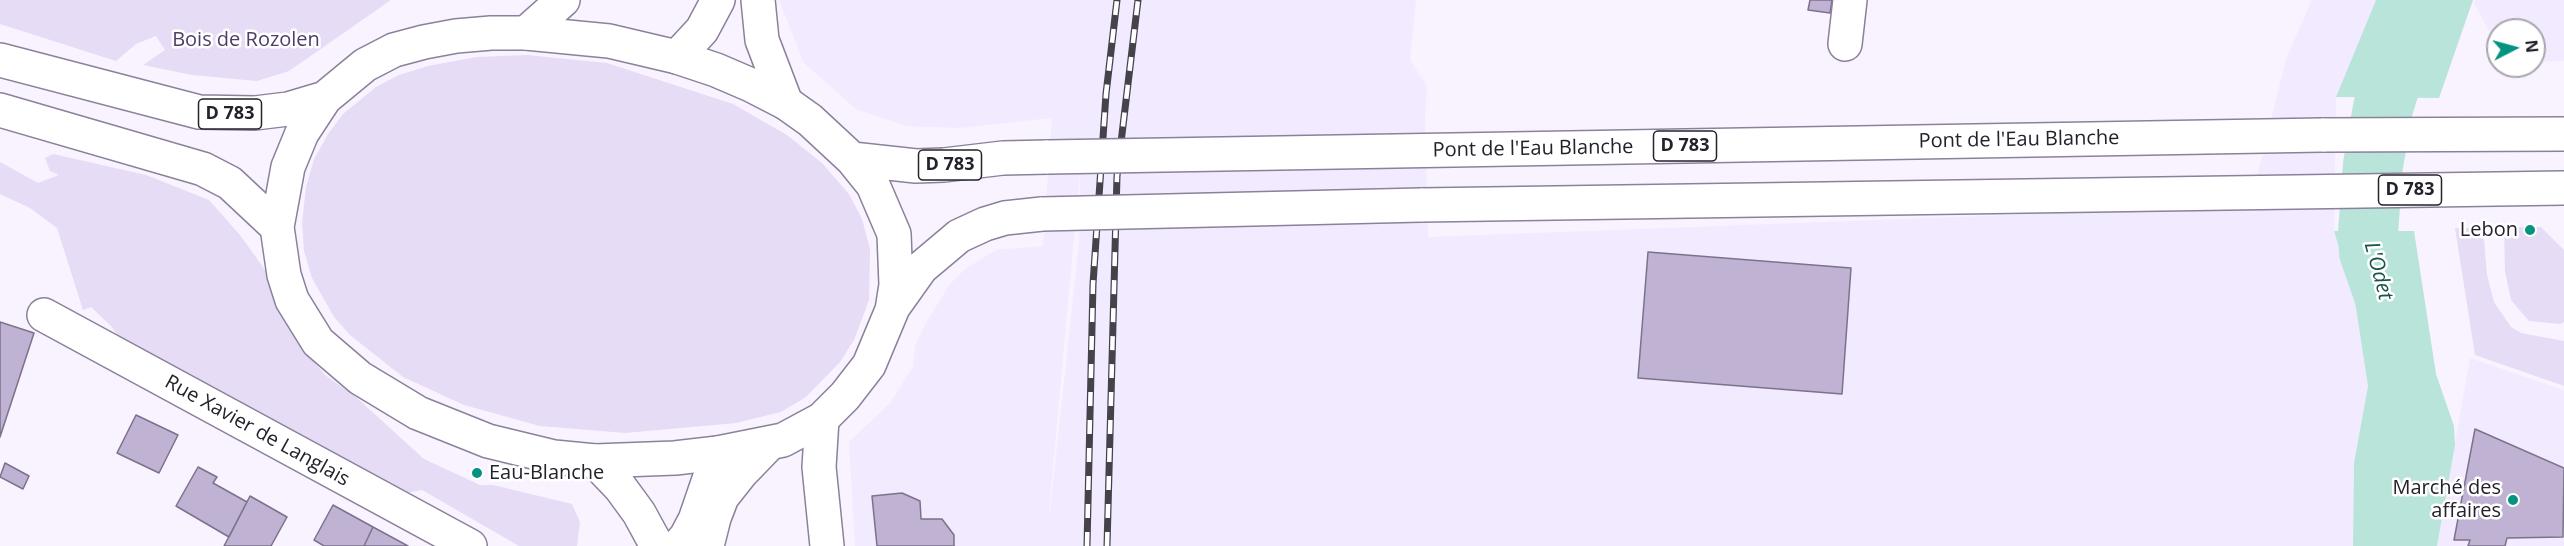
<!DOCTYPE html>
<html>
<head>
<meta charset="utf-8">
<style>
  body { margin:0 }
  #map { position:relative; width:2564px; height:546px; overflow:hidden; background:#f8f3ff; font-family:"Open Sans",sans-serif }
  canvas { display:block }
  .north { position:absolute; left:2486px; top:18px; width:60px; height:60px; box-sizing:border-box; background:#fff; border:2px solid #a8a6aa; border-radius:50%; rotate:84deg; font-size:16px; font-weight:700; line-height:24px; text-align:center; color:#25212b }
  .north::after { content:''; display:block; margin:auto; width:21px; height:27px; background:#049380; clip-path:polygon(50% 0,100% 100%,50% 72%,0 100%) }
</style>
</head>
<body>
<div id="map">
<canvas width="2564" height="546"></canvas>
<div class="north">N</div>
</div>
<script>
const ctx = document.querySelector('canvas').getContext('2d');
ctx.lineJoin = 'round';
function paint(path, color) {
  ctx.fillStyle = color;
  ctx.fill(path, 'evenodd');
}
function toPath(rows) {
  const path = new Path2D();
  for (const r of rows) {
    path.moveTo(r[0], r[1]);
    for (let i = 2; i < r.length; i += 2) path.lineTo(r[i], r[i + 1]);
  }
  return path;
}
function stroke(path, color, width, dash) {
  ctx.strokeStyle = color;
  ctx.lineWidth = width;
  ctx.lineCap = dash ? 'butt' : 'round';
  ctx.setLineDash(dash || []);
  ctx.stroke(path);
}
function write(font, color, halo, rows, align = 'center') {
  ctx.font = font + ' "Open Sans",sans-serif';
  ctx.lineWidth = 5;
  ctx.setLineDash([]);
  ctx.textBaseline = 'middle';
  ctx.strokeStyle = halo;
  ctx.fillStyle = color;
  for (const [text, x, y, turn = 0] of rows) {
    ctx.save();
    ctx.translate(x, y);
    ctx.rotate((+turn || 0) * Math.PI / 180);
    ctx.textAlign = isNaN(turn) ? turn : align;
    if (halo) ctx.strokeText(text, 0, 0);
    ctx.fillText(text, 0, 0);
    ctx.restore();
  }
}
paint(toPath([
  [779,0,1416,0,1410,60,1427,86,1425,118,1428,237,2250,206,2286,59,2312,0,2376,0,2336,97,2334,231,2355,302,2368,386,2354,463,2353,546,855,546,849,442,890,403,913,367,915,346,926,323,950,284,965,269,996,250,1043,246,1052,118,959,128,906,126,856,109,804,63],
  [1080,172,1079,243,1050,511,1049,510],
  [2475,0,2564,0,2564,61,2534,62,2534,30,2498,30,2498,48,2474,3],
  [2470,358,2564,390,2564,546,2437,546]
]), '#f2eaff');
paint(toPath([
  [0,0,391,0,289,71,257,81,192,75,143,65,165,50,156,36,136,44,116,61,0,24],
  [527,55,607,63,733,104,787,135,822,163,849,194,862,219,870,249,869,300,854,340,840,362,806,397,781,412,736,423,625,433,540,426,464,405,403,377,350,335,334,317,312,278,304,251,302,223,306,187,314,159,328,134,343,114,376,87,399,75,428,66,477,57],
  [53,154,146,175,209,200,240,235,268,274,289,324,304,350,325,375,357,398,424,459,480,485,493,485,572,504,580,522,577,546,519,546,422,490,400,494,205,387,193,377,147,361,125,345,111,326,91,307,83,310,57,228,30,208,0,194,0,162,38,183,59,175,50,171,45,158],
  [2504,227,2541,227,2564,250,2564,322,2561,324,2529,321,2511,300,2505,271],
  [2455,228,2483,228,2487,275,2494,302,2511,327,2521,333,2564,341,2564,386,2475,355]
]), '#e6dcf6');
paint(toPath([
  [2376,0,2473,0,2439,98,2336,97],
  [2334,231,2414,231,2436,374,2454,426,2455,445,2437,546,2353,546,2354,463,2368,386,2355,302]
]), '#b9e4da');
stroke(toPath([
  [2389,309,2369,252,2368,233,2373,165,2383,108,2401,50,2423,0]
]), '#b9e4da', 60);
const building = toPath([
  [1810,0,1832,0,1830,13,1808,10,1810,0],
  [1648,252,1851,268,1842,394,1638,378,1648,252],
  [0,322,34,333,0,437,0,322],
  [136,415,178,435,159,473,117,453,136,415],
  [2475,429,2564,468,2563,537,2507,538,2505,546,2468,546,2470,540,2454,540,2475,429],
  [5,463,29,476,23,489,0,477,5,463],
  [198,467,217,477,213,483,247,502,229,537,176,506,198,467],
  [902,493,920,501,921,519,942,519,954,535,954,546,877,546,872,496,902,493],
  [250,496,287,517,271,546,224,546,250,496],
  [333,505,373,527,364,546,324,546,314,540,333,505],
  [373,527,408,546,364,546,373,527]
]);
paint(building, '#bfb2d2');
stroke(building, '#7c728b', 1.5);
const street = toPath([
  [526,33,563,0],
  [1845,44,1850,0],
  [44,315,470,546],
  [822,419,819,467,827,546],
  [678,546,686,537,695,520,718,453]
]);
const secondary = toPath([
  [758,0,762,40,786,103],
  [677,57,702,30,718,0],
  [595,461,620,487,639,513,657,546],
  [707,546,714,518,722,497,741,473,770,443]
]);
const primary = toPath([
  [491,33,526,33,609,41,677,57,716,70,751,85,786,103,810,120,852,159,873,185,894,234,896,285,892,310,869,365,845,396,822,419,783,440,718,453,675,458,595,461,554,457,488,441,418,413,360,378,318,342,292,300,284,275,277,227,288,167,302,133,325,98,365,65,394,50,424,42,456,36,491,33],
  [0,60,199,112,255,113,288,109,325,98],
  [0,110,203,169,230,183,277,227],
  [2322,135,2564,134],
  [852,159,916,166,944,165,1003,158,1048,157],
  [1421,205,2564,188],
  [894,306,921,268,959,236,985,224,1005,218,1042,214]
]);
stroke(street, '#8b819a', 36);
stroke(secondary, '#8b819a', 36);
stroke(primary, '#8b819a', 36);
stroke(street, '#fff', 33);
stroke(secondary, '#fff', 33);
stroke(primary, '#fff', 33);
const rail = toPath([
  [1087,546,1093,284,1106,94,1117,0],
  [1107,546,1117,176,1138,0]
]);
stroke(rail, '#46424c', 7);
stroke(rail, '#fff', 4.5, [14]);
const primaryBridge = toPath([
  [1048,157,2322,135],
  [1042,214,1421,205]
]);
stroke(primaryBridge, '#8b819a', 36, []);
stroke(primaryBridge, '#fff', 33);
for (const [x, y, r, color] of [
  [2530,230,6,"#049380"],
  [477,473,6,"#049380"],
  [2513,500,6,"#049380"]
]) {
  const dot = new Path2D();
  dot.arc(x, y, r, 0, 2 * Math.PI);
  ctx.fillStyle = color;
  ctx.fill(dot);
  stroke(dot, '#fff', 2);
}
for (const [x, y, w] of [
  [230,114,63],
  [1685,146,63],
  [950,165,63],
  [2410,190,63]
]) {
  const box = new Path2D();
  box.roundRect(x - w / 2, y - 15, w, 30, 4.5);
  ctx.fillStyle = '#fff';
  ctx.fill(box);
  stroke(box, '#25212b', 1.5);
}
write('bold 18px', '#25212b', null, [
  ["D 783",230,114],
  ["D 783",1685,146],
  ["D 783",950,165],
  ["D 783",2410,190]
]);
write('20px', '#503c68', '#fff', [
  ["Bois de Rozolen",246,40]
]);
write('20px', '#25212b', '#fff', [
  ["Pont de l'Eau Blanche",2019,140,-1],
  ["Pont de l'Eau Blanche",1533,149,-1],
  ["Rue Xavier de Langlais",257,431,29]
]);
write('20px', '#25212b', '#fff', [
  ["Lebon",2518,230],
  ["Eau-Blanche",489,473,"left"],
  ["Marché des",2501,488],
  ["affaires",2501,511]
], 'right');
write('italic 21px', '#195349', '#fff', [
  ["L'Odet",2378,271,75]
]);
</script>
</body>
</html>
